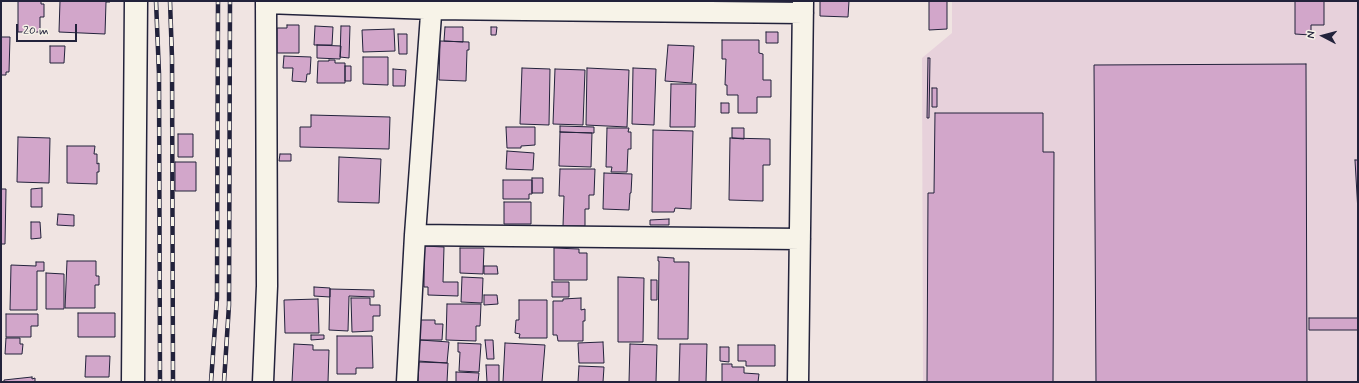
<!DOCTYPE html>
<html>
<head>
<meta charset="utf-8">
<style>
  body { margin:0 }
  #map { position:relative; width:1359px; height:383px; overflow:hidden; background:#f0e4e2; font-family:Mynerve,sans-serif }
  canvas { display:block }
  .frame { position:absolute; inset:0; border:2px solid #22223b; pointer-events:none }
  .north { position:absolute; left:1303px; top:16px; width:40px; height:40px; -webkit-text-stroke:3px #f7f3e8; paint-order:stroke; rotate:276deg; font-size:11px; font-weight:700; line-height:16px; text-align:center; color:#22223b }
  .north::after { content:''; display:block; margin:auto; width:14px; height:18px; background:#22223b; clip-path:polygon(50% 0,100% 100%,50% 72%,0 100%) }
  .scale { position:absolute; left:16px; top:24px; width:61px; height:18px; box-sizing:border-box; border:2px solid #22223b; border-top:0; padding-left:5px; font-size:12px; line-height:14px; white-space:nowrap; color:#22223b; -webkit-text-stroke:3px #f7f3e8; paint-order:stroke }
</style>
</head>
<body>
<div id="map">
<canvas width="1359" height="383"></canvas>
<div class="frame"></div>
<div class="north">N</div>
<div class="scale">20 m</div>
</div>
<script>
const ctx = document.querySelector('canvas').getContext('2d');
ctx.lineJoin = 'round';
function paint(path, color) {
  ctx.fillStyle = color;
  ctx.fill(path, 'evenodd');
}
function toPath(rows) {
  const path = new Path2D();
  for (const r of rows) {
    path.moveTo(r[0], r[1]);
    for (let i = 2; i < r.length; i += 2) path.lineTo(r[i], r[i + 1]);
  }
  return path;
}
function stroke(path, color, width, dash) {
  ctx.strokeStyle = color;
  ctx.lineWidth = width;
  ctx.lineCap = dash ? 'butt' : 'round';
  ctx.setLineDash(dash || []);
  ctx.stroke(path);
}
paint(toPath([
  [952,1,1358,1,1358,382,923,382,922,58,952,33]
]), '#e7d1db');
const building = toPath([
  [18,1,41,1,41,4,44,4,44,17,40,17,40,32,18,32,18,1],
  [60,1,110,1,110,2,106,2,105,34,59,32,60,1],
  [820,1,849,1,848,17,820,16,820,1],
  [929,1,947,1,947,29,929,30,929,1],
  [1295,1,1324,1,1324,25,1311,25,1311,35,1295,34,1295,1],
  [287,25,299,25,299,53,277,53,277,28,287,28,287,25],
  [315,26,333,27,332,45,314,45,315,26],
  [341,26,350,26,349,58,340,57,341,26],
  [445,27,463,27,463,42,444,41,445,27],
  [491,27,497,27,496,35,491,35,491,27],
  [394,29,395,51,363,52,362,30,394,29],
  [766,32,778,32,778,43,766,43,766,32],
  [398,34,407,34,407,54,399,54,398,34],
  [1,37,10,37,9,72,6,72,6,75,1,75,1,37],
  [722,40,759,40,759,53,763,54,763,80,771,80,771,97,757,97,757,113,738,113,738,95,727,95,727,85,725,85,726,59,722,59,722,40],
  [440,41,469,42,469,50,467,50,466,81,439,80,440,41],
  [317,45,341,46,340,59,317,58,317,45],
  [668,45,694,46,692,83,665,81,668,45],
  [50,46,65,46,64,63,50,63,50,46],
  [284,56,311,57,310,74,307,74,306,82,292,81,293,68,283,68,284,56],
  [363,57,388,57,388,85,363,84,363,57],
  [928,58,930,58,929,118,927,118,928,58],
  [329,60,335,60,335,63,345,63,345,83,317,83,318,61,329,61,329,60],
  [1306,64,1307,382,1096,382,1094,65,1306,64],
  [345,66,351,66,351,81,345,81,345,66],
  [522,68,550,69,549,125,520,124,522,68],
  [587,68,629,70,627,127,586,125,587,68],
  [633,68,656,69,654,125,632,124,633,68],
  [393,69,406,70,405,86,393,86,393,69],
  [555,69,585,70,583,125,553,124,555,69],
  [671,84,696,84,695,127,670,127,671,84],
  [932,88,937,88,937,107,932,107,932,88],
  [721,103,729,103,729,113,721,113,721,103],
  [935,113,1043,113,1043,152,1054,152,1053,382,927,382,928,193,934,193,935,113],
  [311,115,390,117,389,149,300,147,300,127,311,127,311,115],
  [560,126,594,127,594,133,560,132,560,126],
  [506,127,535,127,535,145,521,146,521,148,507,148,506,127],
  [607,128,629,128,628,132,631,132,631,149,628,149,627,172,611,172,612,167,606,167,607,128],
  [732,128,744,128,744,139,732,138,732,128],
  [653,130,693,131,691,209,675,208,674,212,652,212,653,130],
  [560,132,592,133,591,167,559,166,560,132],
  [178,134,193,134,193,157,178,157,178,134],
  [18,137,50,138,49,183,17,182,18,137],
  [730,138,770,139,770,165,763,165,763,201,729,200,730,138],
  [67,146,95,146,94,154,97,154,97,164,99,163,99,172,97,172,97,184,67,183,67,146],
  [507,151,534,153,533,170,506,169,507,151],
  [280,154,291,154,291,161,279,161,280,154],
  [339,157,381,159,379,203,338,202,339,157],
  [1355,160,1358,160,1358,212,1355,160],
  [175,162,196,162,196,191,175,191,175,162],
  [560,169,595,169,594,195,589,195,589,209,585,209,585,226,563,226,564,196,559,196,560,169],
  [604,173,632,174,631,193,630,193,629,210,603,209,604,173],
  [532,178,543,178,543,193,532,193,532,178],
  [503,180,532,180,532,194,529,194,529,199,503,199,503,180],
  [42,188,42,207,31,207,31,189,42,188],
  [1,189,6,189,5,244,1,244,1,189],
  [504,202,531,202,531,224,504,224,504,202],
  [58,214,74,215,74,226,57,225,58,214],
  [669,219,669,225,650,225,650,220,669,219],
  [31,222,40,222,41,238,31,239,31,222],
  [424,246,444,247,443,282,458,282,458,296,428,295,428,287,424,287,424,246],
  [460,248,484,248,483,274,460,273,460,248],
  [554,248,579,249,579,253,587,253,587,280,554,280,554,248],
  [658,257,674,258,674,262,689,262,688,339,658,339,659,261,658,261,658,257],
  [67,261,96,261,96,276,99,276,99,285,95,285,95,308,65,308,67,261],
  [36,262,44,262,44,271,37,271,37,310,10,310,11,265,36,266,36,262],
  [484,266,497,266,498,274,484,274,484,266],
  [46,273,64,274,64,309,46,309,46,273],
  [462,277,483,278,482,303,461,302,462,277],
  [618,277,644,278,643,342,618,342,618,277],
  [651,280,657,280,657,300,651,300,651,280],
  [552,282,569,282,569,297,552,297,552,282],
  [314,287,330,288,330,297,314,296,314,287],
  [330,289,374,290,374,297,349,296,348,331,329,330,330,289],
  [484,295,497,295,498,304,484,305,484,295],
  [351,298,370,298,370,305,380,305,380,316,373,316,373,331,352,332,351,298],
  [581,298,581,310,585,309,585,321,583,321,583,341,558,341,557,335,553,335,553,301,563,301,563,299,581,298],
  [318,299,319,333,285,333,284,300,318,299],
  [519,300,547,300,547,338,519,338,520,334,515,333,516,320,519,320,519,300],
  [447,304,481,304,480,326,476,326,476,341,446,340,447,304],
  [78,313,115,313,115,337,78,337,78,313],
  [6,314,38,314,38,326,31,326,31,337,6,337,6,314],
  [1309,318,1358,318,1358,330,1309,330,1309,318],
  [419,320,435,320,435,324,443,324,442,340,419,340,419,320],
  [311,335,324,335,324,339,311,340,311,335],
  [337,336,372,336,373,368,356,368,356,374,337,374,337,336],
  [6,338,20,338,20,344,23,344,22,354,5,354,6,338],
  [420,340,449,342,447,363,418,361,420,340],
  [485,340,493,340,494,359,487,359,485,340],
  [603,342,604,363,579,363,578,343,603,342],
  [458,343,481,344,479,372,459,371,460,352,458,352,458,343],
  [505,343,545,345,542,382,503,382,505,343],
  [294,344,313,345,313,350,329,350,328,382,292,382,294,344],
  [630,344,657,345,656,382,629,382,630,344],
  [680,344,707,344,706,382,679,382,680,344],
  [738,345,775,345,775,366,746,366,746,361,738,361,738,345],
  [720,347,729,347,729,362,720,361,720,347],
  [86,356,110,356,109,377,85,377,86,356],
  [419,362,448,363,447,382,418,382,419,362],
  [722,364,732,364,732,367,744,367,744,373,759,374,758,382,722,382,722,364],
  [486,365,499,365,499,382,487,382,486,365],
  [579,366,604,367,603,382,578,382,579,366],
  [456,372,479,373,478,382,456,382,456,372],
  [32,377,32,379,35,378,35,382,4,382,4,380,32,377]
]);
paint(building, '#d2a6ca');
stroke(building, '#22223b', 1);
const minor = toPath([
  [266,3,432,9,803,13],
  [415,235,800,239],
  [263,382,267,286,266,1],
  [407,382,415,235,432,1],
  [798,382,803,1]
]);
const tertiary = toPath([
  [133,382,136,1]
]);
stroke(minor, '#22223b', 23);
stroke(tertiary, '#22223b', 25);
stroke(minor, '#f7f3e8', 20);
stroke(tertiary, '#f7f3e8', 22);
const rail = toPath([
  [156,1,159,74,160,382],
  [170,1,172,58,173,382],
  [211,382,217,298,218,1],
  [224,382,229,305,230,1]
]);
stroke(rail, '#22223b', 4.5);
stroke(rail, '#f7f3e8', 3, [9]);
</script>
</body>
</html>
